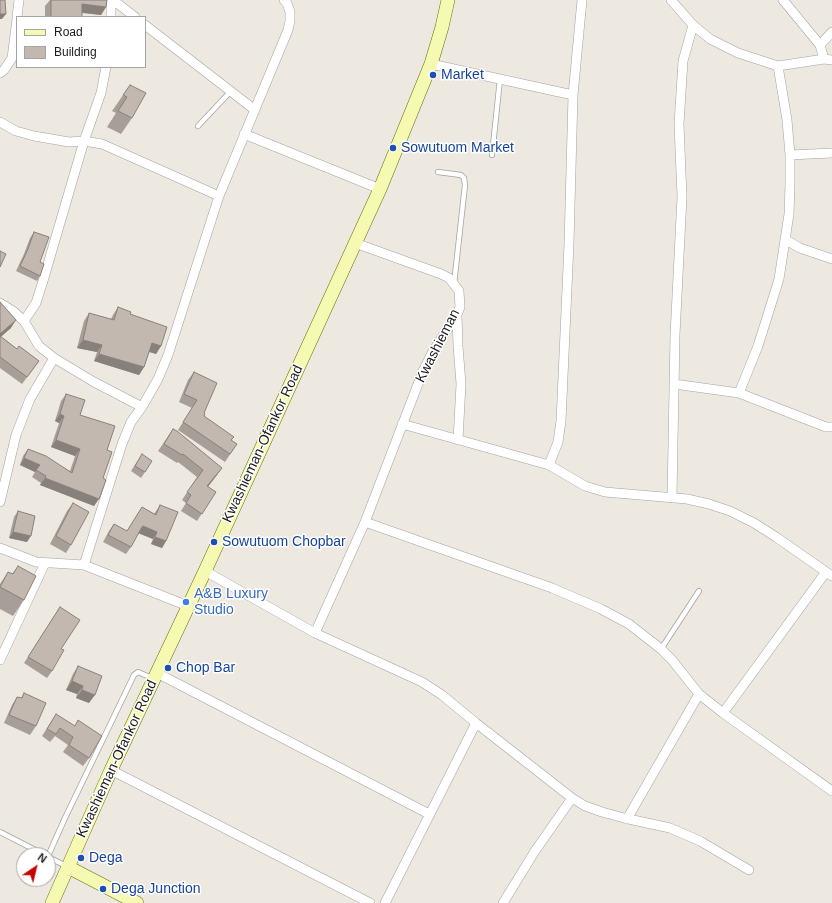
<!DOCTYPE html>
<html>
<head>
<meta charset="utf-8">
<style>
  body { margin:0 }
  #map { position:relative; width:832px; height:903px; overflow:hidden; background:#ede9e0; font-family:Arial,sans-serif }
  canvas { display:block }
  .legend { position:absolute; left:16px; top:16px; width:130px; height:52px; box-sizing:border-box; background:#fff; border:1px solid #a4a4a4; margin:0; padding:5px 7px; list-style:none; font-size:12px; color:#1b1b1b }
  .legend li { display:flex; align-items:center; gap:8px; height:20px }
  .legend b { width:20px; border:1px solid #a4a4a4 }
  .north { position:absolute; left:16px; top:847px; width:40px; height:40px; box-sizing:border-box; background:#fff; border:1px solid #a4a4a4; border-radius:50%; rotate:35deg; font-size:11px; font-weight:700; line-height:16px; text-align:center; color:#1b1b1b }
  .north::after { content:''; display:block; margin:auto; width:14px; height:18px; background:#c70100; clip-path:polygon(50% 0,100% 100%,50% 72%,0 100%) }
</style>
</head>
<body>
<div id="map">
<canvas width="832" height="903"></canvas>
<ul class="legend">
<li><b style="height:5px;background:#f5f9b2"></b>Road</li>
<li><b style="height:11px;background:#c2b8b0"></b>Building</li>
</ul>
<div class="north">N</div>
</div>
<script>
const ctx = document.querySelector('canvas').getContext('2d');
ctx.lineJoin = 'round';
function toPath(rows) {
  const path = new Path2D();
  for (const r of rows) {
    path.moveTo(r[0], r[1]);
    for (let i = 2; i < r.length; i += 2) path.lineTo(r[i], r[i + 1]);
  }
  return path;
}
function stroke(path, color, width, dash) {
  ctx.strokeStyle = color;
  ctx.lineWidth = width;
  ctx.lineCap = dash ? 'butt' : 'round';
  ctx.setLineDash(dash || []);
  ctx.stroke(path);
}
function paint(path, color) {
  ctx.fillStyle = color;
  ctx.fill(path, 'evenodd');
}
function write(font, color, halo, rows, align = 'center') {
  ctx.font = font + ' Arial,sans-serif';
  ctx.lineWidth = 3;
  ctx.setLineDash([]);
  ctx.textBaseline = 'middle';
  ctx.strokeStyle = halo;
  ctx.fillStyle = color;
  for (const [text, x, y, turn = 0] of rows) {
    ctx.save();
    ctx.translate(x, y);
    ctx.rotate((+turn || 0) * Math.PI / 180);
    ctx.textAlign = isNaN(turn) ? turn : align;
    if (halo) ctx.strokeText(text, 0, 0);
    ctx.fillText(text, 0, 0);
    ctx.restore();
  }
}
const lane = toPath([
  [198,126,231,91],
  [492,155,500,79],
  [438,172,461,175,464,178,465,185,454,284],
  [661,649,699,591],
  [0,832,45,855],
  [48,856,65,818,134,675,138,672,152,678],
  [48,857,66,866]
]);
const street = toPath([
  [113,0,135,17],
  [671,0,693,25,710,39,738,53,778,66,824,59,832,60],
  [783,0,820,45,824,59],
  [17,17,19,0],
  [111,17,111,0],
  [145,25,255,110],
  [820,45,832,32],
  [431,64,573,95],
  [0,73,4,70,12,58,17,19],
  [0,122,16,131,34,136,69,142,84,141,102,144,219,196],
  [244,134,380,189],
  [790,155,832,153],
  [786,240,800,248,832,259],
  [0,303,13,311,24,321,39,346,54,358,94,382,142,407],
  [457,316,458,346,461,384,458,440],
  [24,321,36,303,43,281,84,141,101,93,106,67],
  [674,384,739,393,826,427,832,427],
  [739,393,758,346,779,279,789,214,790,184,790,155,787,120,778,66],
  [402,424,549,465,585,486,605,492,687,499,709,504,730,511,754,523,776,537,832,576],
  [549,465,558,442,561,421,569,244,573,95,582,0],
  [672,498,675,335,682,197,679,124,683,61,693,25],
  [0,502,16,435,30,399,54,358],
  [365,522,552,588,601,609,629,624,661,649,672,660,699,694,723,713,832,791],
  [0,548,36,562,84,565,188,606],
  [84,565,122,444,131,422,142,407,158,379,168,355,219,196,288,30,290,21,290,12,287,3,284,0],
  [205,571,315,633,422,682,442,695,476,723,572,798,585,806,602,812,624,818,670,828,700,841,749,870],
  [315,633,365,522,423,371,433,351,457,315,460,307,459,291,449,278,441,274,355,243],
  [0,660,45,563],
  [157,673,429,814],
  [723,713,826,572],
  [111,770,370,903],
  [627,819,699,694],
  [385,903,476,723],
  [503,903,535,851,572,798]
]);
const secondary = toPath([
  [68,867,137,903],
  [52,903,111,770,205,571,380,189,431,64,442,27,448,0]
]);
stroke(lane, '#a2a2a2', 6);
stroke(street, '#a2a2a2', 10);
stroke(secondary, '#647004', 14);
stroke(lane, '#fff', 4.5);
stroke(street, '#fff', 9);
stroke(secondary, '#f5f9b2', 13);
paint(toPath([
  [50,0,107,0,106,7,101,15,82,13,82,17,45,17,45,6],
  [130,85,132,118,121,134,107,127,116,113,112,111],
  [34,232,40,262,40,276,37,281,16,271,24,254,30,238],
  [0,302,11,328,1,337,17,349,39,361,22,384,0,368],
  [118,307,130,314,161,346,156,354,149,352,144,367,139,375,94,361,97,352,77,348,84,321,89,313,111,319,113,315],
  [194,372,204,413,204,416,231,440,237,444,225,462,178,430,192,408,179,402,188,380],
  [66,394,80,415,107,450,103,478,94,506,40,485,41,483,32,477,35,472,20,465,23,456,28,449,70,471,75,456,51,447,59,423,55,421,61,401],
  [173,429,222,468,208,487,216,492,197,521,181,511,186,503,182,500,197,477,178,462,177,463,158,451],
  [142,454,145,472,141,478,131,471],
  [73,503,71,545,66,553,50,544,67,511],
  [160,505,166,541,162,548,151,544,153,539,138,533,131,547,126,554,103,542,109,531,114,524,127,531,142,507,154,514],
  [18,511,27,542,9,538,14,517],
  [18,566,24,600,13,616,0,609,0,584,8,572,12,574],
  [60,607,61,649,52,671,47,678,24,663],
  [78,666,89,703,76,698,77,694,66,690,73,674],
  [24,693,36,726,30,735,4,723,12,705,17,697,21,698],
  [56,714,89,758,83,766,63,752,68,745,55,736,50,742,42,736]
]), '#a79e97');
paint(toPath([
  [82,4,106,7,101,15,77,12],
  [0,14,6,14,2,19,0,19],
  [16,320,11,328,0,337,0,334],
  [83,340,102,345,97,352,77,348],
  [152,343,161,346,156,354,147,351],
  [99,354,144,367,139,375,94,361],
  [60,414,64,416,59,423,55,421],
  [56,440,80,449,75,456,51,447],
  [24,458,40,465,35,472,20,465],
  [222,468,217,475,202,494,207,486],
  [45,478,99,499,94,506,40,485],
  [143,526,157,532,153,539,138,533,142,527],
  [13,532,31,536,27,542,9,538],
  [155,537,166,541,162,548,151,544],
  [72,681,83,686,77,694,66,690],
  [82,690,95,695,89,703,76,698]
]), '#88817b');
const building = toPath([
  [0,0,5,0,6,14,0,14,0,0],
  [51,0,107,0,106,7,82,4,82,17,51,17,51,0],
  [130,85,146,93,132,118,118,111,127,97,123,95,130,85],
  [34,232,49,237,40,262,44,264,40,276,20,266,28,249,34,232],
  [0,251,6,254,0,267,0,251],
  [0,302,16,320,0,334,0,302],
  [118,307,131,312,130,314,167,327,161,346,152,343,144,367,99,354,102,345,83,340,89,313,114,320,118,307],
  [0,336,17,349,19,346,39,361,27,377,0,357,0,336],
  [194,372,217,383,204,413,205,414,204,416,234,437,231,440,237,444,230,454,183,422,197,400,184,394,194,372],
  [66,394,85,400,80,415,115,426,107,450,112,452,103,478,106,480,99,499,45,478,46,476,36,470,40,465,24,458,28,449,46,456,72,473,80,449,56,440,64,416,60,414,66,394],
  [173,429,177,431,222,468,207,486,216,492,202,514,186,503,191,495,187,492,203,470,183,454,182,455,164,444,173,429],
  [142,454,152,461,145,472,135,466,142,454],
  [73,503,89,512,71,545,56,536,73,503],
  [160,505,178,512,166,541,155,537,157,532,143,526,142,527,131,547,108,535,114,524,127,531,142,507,156,515,160,505],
  [18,511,35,516,31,536,13,532,18,511],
  [18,566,36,576,24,600,0,587,8,572,13,574,18,566],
  [60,607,80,620,61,649,64,650,52,671,28,657,60,607],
  [78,666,102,676,95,695,82,690,83,686,72,681,78,666],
  [24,693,46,703,36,726,9,715,17,697,22,698,24,693],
  [56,714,75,726,78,720,102,736,89,758,69,745,73,737,60,728,56,734,47,729,56,714]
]);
paint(building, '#c2b8b0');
stroke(building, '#88817b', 1);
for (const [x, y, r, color] of [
  [433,75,4,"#1a4fb4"],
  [393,148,4,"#1a4fb4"],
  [214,542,4,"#1a4fb4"],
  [186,602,4,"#3f7fe0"],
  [168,668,4,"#1a4fb4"],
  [81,858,4,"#1a4fb4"],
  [103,889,4,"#1a4fb4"]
]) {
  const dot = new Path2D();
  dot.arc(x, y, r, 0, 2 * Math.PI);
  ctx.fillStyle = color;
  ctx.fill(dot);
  stroke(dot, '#fff', 1.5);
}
write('14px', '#164399', '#fff', [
  ["Market",441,75],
  ["Sowutuom Market",401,148],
  ["Sowutuom Chopbar",222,542],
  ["Chop Bar",176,668],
  ["Dega",89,858],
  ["Dega Junction",111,889]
], 'left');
write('14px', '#1b1b1b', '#fff', [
  ["Kwashieman",438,346,-63],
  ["Kwashieman-Ofankor Road",263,444,-65],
  ["Kwashieman-Ofankor Road",117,759,-65]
]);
write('14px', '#366cbe', '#fff', [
  ["A&B Luxury",194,594],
  ["Studio",194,610]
], 'left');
</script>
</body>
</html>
